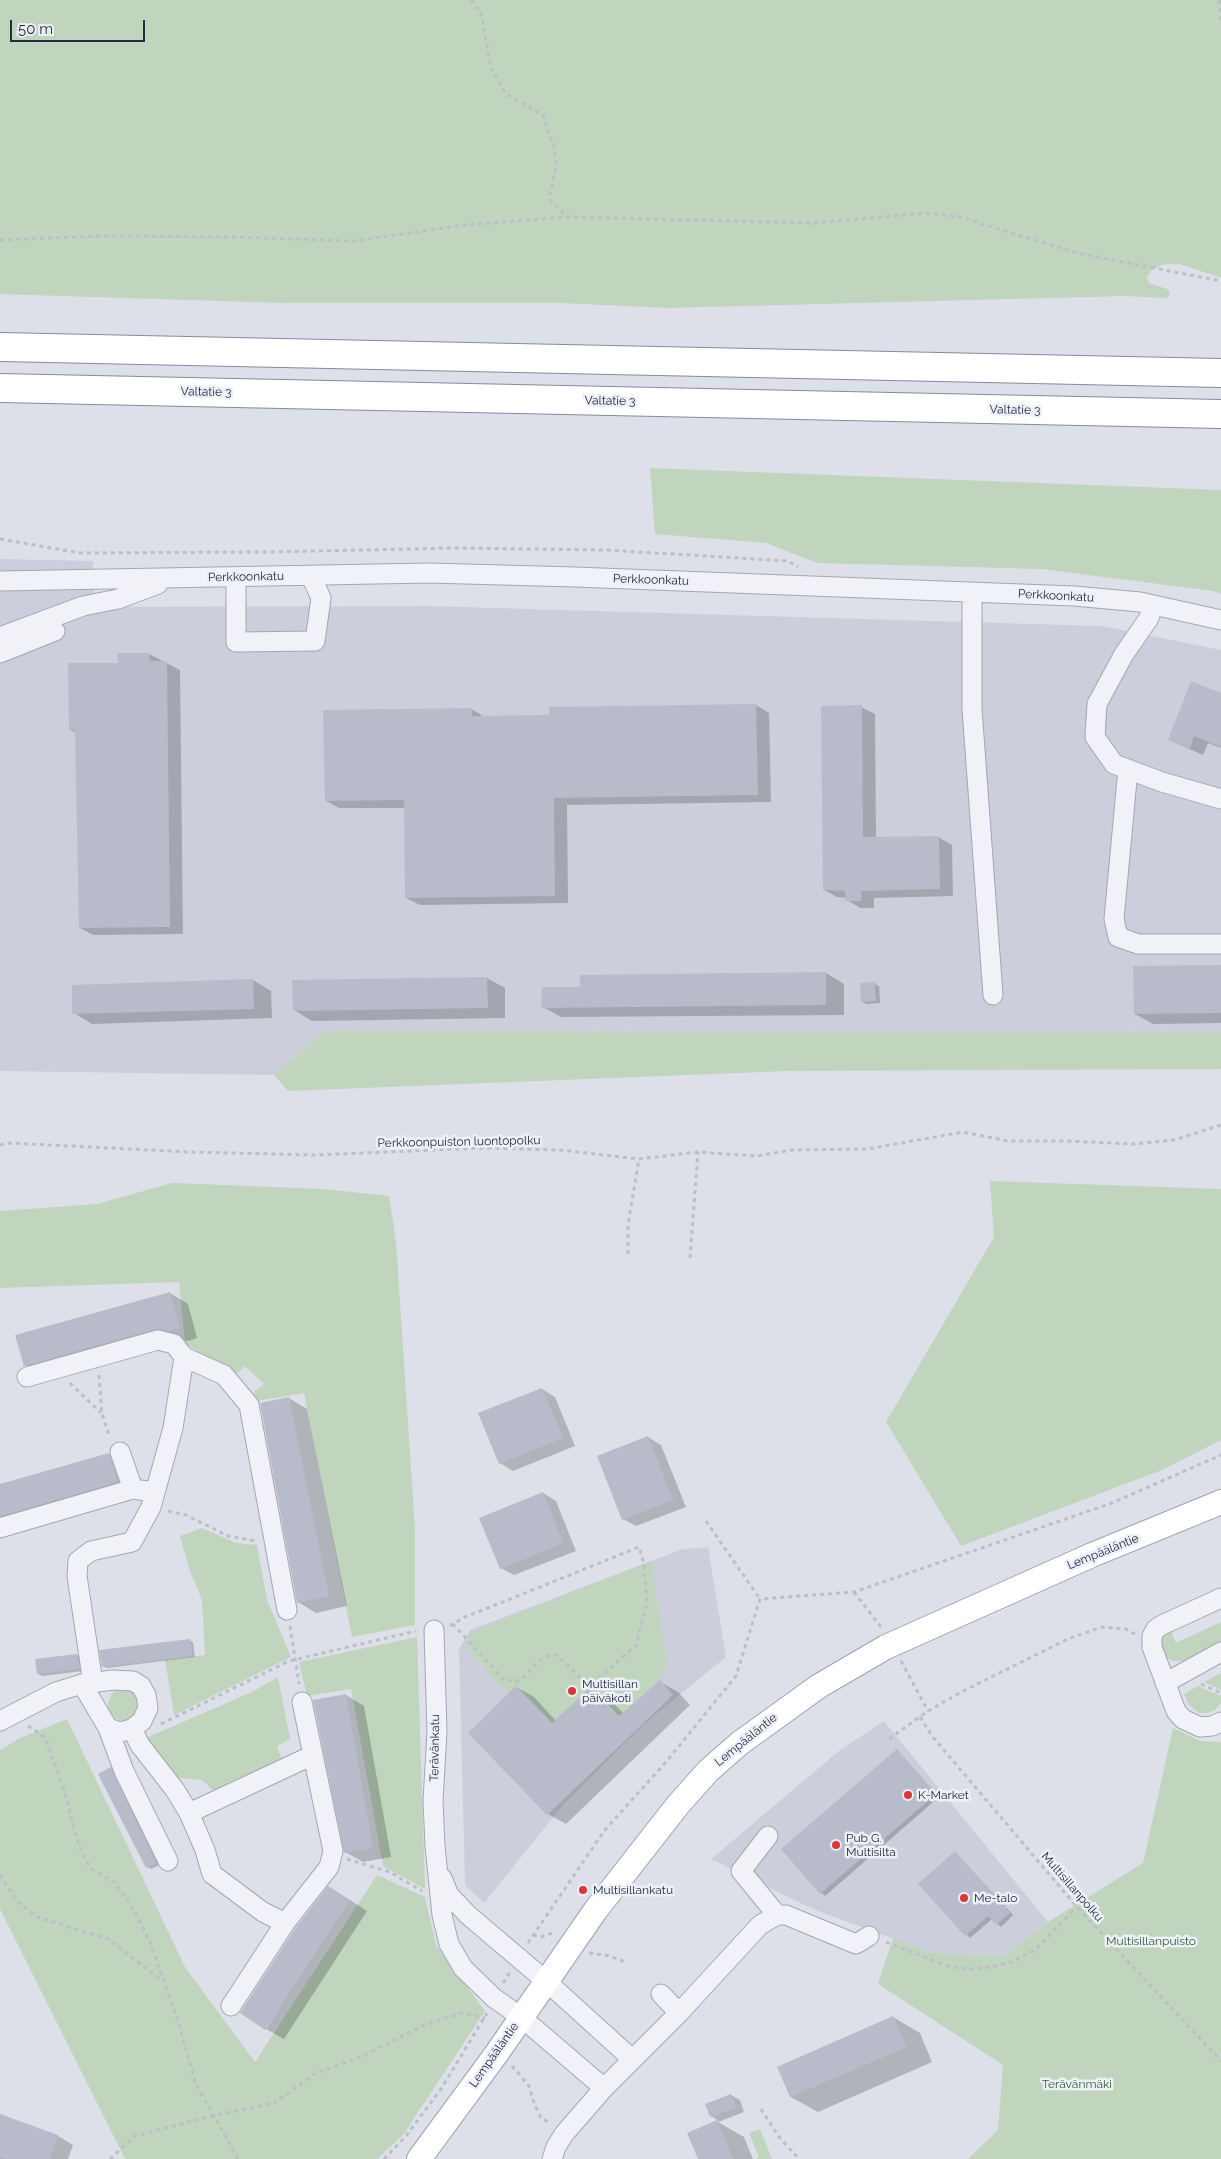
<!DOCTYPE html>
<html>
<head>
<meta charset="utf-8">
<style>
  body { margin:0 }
  #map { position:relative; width:1221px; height:2159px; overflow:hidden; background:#dee0e9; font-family:Raleway,sans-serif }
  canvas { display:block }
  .scale { position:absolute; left:10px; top:20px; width:135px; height:22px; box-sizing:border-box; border:2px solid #262b41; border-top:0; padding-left:6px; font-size:15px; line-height:18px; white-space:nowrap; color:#262b41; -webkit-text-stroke:4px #edf0f6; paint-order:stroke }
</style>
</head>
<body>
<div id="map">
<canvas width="1221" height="2159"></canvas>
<div class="scale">50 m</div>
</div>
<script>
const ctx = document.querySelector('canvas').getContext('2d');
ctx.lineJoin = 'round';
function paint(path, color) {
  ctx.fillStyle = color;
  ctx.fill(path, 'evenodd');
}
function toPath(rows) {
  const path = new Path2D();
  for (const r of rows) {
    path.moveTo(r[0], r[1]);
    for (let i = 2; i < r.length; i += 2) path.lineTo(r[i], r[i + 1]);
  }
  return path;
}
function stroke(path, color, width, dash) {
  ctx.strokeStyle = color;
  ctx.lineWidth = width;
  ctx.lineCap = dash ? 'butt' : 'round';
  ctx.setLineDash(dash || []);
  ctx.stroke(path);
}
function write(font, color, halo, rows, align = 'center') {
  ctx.font = font + ' Raleway,sans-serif';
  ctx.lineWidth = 5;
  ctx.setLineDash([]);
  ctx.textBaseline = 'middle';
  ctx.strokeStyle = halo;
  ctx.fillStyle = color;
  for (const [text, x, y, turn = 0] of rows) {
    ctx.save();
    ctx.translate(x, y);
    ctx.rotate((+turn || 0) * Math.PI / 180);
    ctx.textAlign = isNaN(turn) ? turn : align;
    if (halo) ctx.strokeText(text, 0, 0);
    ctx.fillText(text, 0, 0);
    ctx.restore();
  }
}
paint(toPath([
  [0,559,93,561,94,607,427,606,1102,626,1221,650,1221,1032,324,1031,274,1075,0,1071],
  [708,1547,726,1657,643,1725,564,1804,484,1903,465,1885,459,1649,470,1630,683,1549],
  [884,1721,1048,1922,1003,1957,932,1953,815,1910,711,1859,840,1750]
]), '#cccfdb');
paint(toPath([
  [0,0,1221,0,1221,278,1180,264,1169,264,1161,265,1152,270,1147,277,1149,283,1167,289,1170,292,1169,296,1166,298,1125,296,668,308,561,303,283,303,0,294],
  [650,468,1221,490,1221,594,1213,591,1042,569,817,563,766,543,655,534],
  [324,1031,1221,1032,1221,1069,788,1071,288,1091,274,1075],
  [990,1181,1221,1189,1221,1440,1162,1470,961,1546,886,1422,994,1237],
  [172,1183,324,1189,389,1196,396,1242,415,1529,415,1625,352,1637,304,1393,257,1401,254,1392,264,1384,245,1366,235,1376,185,1343,179,1282,0,1288,0,1211,97,1204],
  [202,1528,236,1543,257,1545,267,1600,291,1657,174,1715,165,1660,205,1655,202,1600,190,1571,180,1536],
  [651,1561,667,1665,660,1680,619,1716,552,1723,516,1686,508,1693,465,1647,471,1632],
  [1221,1622,1221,1641,1185,1661,1173,1661,1165,1657,1161,1643,1163,1635,1170,1629,1176,1643],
  [417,1637,425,1889,383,1866,351,1689,307,1696,299,1662],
  [1221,1673,1221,1690,1204,1682],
  [278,1677,290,1739,277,1746,282,1760,216,1793,202,1780,178,1778,146,1738,252,1692],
  [1198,1686,1221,1696,1221,1703,1215,1710,1207,1713,1199,1713,1189,1705,1184,1694],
  [123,1687,139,1694,139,1715,125,1722,115,1718,108,1709,108,1704,112,1693],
  [67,1719,185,1967,255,2062,377,1875,425,1897,436,1945,485,2011,403,2135,377,2159,125,2159,0,1909,0,1750,20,1738],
  [1173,1728,1200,1741,1221,1742,1221,2159,968,2159,998,2130,1003,2065,878,1984,893,1938,932,1953,1003,1957,1048,1922,1143,1863],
  [760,2129,772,2159,756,2159,759,2157,749,2133]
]), '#c0d4be');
paint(toPath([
  [149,654,180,670,183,934,93,935,80,928,77,733,70,730,119,664],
  [1221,694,1221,748,1208,743,1203,755,1169,740],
  [756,705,769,713,771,802,567,805,568,903,420,905,406,898,405,808,339,808,326,801,471,709,485,717,551,717],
  [861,707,875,714,876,838,938,837,952,845,953,896,874,898,874,908,860,908,847,900,847,898,837,897,824,890],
  [1221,966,1221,1023,1153,1024,1135,1014],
  [826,973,844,984,844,1015,561,1017,543,1007,581,988],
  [487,978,505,988,505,1018,312,1021,294,1010],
  [253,980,271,991,272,1018,92,1024,74,1013,73,986],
  [862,984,875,984,879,986,880,1003,866,1004,862,1001],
  [170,1293,188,1304,197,1338,188,1341,174,1339,43,1376,25,1365],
  [542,1389,555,1397,575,1446,513,1471,500,1463],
  [289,1398,307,1409,347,1606,316,1613,298,1602],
  [648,1437,661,1445,686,1507,636,1526,623,1519],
  [109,1454,127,1465,136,1492,9,1531,7,1536,0,1538,0,1486],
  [543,1493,556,1501,576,1551,514,1575,501,1568],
  [189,1640,193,1642,195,1657,107,1668,103,1666],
  [77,1655,81,1657,83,1671,42,1676,38,1674],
  [660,1682,678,1692,690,1705,566,1824,548,1814,516,1687,534,1697,556,1721,591,1689,609,1699,624,1714],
  [346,1695,364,1706,391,1857,363,1862,345,1852],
  [897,1750,939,1797,825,1896,782,1849],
  [111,1768,114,1771,160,1865,151,1869,147,1867],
  [955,1852,1013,1915,1001,1927,992,1919,970,1938,920,1884],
  [347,1898,367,1911,284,2039,266,2029],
  [893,2017,920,2033,932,2062,818,2112,791,2097,778,2067],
  [731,2095,740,2100,744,2112,718,2122,744,2137,753,2159,699,2159,689,2134,719,2121,711,2116],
  [0,2116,58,2136,73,2145,68,2159,0,2159]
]), '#0003');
paint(toPath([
  [117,653,149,653,150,661,167,661,170,927,79,928,75,730,69,730,68,663,118,663],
  [1191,681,1221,693,1221,747,1194,736,1190,749,1168,740],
  [756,704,758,795,554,798,555,896,405,898,404,800,325,801,323,710,472,708,472,716,549,715,549,707],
  [862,705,863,837,939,836,940,889,861,891,861,901,845,901,845,891,823,890,821,706],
  [1221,965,1221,1013,1134,1014,1133,966],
  [826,972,826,1005,541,1008,542,987,580,987,580,975],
  [487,977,488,1008,293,1011,292,980],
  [253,979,254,1009,72,1014,72,985],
  [875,982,876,1001,861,1002,860,983],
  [170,1292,180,1328,169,1331,155,1329,24,1366,15,1335],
  [542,1388,563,1438,499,1464,478,1413],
  [289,1397,329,1596,297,1603,260,1403],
  [648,1436,673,1500,622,1520,597,1456],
  [109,1453,118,1482,0,1516,0,1484],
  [543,1492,563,1543,500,1569,479,1518],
  [190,1639,192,1656,102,1667,99,1650],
  [77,1654,80,1669,37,1674,35,1659],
  [660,1680,673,1695,547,1815,468,1733,516,1686,552,1723,591,1687,619,1716],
  [346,1694,373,1848,344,1853,313,1700],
  [897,1749,936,1794,820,1894,781,1849],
  [111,1767,156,1863,146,1868,98,1774],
  [955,1851,1010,1913,996,1925,988,1916,965,1936,918,1884],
  [328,1886,350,1900,265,2030,240,2013,294,1930],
  [893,2016,907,2047,790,2097,777,2067],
  [731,2094,736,2108,710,2117,705,2104],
  [0,2114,58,2135,50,2159,7,2159,0,2157],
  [717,2120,733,2159,698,2159,687,2133]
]), '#b8bbc9');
const minor = toPath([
  [236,577,236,642,315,641,321,598,311,576],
  [0,581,429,573,575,577,1074,596,1140,602,1221,620],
  [972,592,972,709,993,995],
  [1153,605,1149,618,1124,654,1097,704,1095,737,1114,764,1162,782,1221,799],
  [0,637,83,606,118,599,158,584],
  [0,653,55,631],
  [1128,769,1114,919,1118,937,1138,944,1221,944],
  [184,1357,224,1375,249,1405,287,1610],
  [27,1377,158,1340,174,1344,184,1357,173,1428,151,1507,132,1542,91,1551,78,1561,77,1576,93,1683],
  [120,1452,133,1489],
  [0,1528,133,1489,154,1492],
  [1221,1598,1162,1625,1156,1629,1152,1636,1152,1647,1176,1711,1183,1719,1200,1727,1212,1726,1221,1722],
  [434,1630,437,1733,433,1801,435,1846,442,1915,449,1944,463,1968,494,1998,521,2017,604,2088],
  [1165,1683,1221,1652],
  [0,1721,56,1692,82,1684,113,1680,133,1681,141,1686,146,1695,148,1708,142,1721,132,1729,120,1732,108,1728,82,1684],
  [108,1728,124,1771,168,1861],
  [132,1729,140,1745,175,1790,189,1813,205,1850,212,1874,263,1912,285,1923,329,1867,333,1851,302,1702],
  [189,1813,313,1755],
  [768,1836,741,1871,777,1915],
  [442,1878,449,1895,468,1915,547,1982,632,2059],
  [661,1994,679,2013],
  [231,2006,285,1923],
  [552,2159,556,2147,564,2134,604,2088,679,2013,760,1925,777,1915,786,1915,856,1944,869,1936]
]);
const major = toPath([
  [419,2159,497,2053,595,1911,677,1806,708,1771,740,1743,819,1686,886,1647,1092,1555,1221,1502]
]);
const highway = toPath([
  [0,347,1221,373],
  [0,388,1221,414]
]);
stroke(minor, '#a3a6b3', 21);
stroke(major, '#9ca2b6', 26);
stroke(highway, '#848ba1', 30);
stroke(toPath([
  [471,0,481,13,491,68,506,94,543,115,554,147,556,166,549,199,567,216],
  [1219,0,1221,22],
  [0,240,102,236,234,237,354,241,465,225,567,217,812,223,928,213,960,217,1077,253,1221,281],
  [0,539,80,553,268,552,456,548,607,550,788,561,798,567],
  [0,1145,9,1143,190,1152,315,1155,483,1148,560,1150,639,1159,698,1152,756,1156,792,1150,867,1149,963,1132,1008,1141,1067,1141,1133,1144,1174,1140,1221,1125],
  [628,1254,628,1225,639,1159],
  [690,1258,698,1152],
  [99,1375,102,1414,110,1438],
  [70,1383,101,1413],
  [168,1511,186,1515,228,1536,256,1541],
  [706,1521,760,1599],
  [854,1592,881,1627],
  [290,1626,299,1684],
  [450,1626,453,1624,463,1618,639,1547,644,1564,647,1603,636,1645,595,1682,583,1680,557,1655,550,1655,540,1660,522,1679,516,1682,503,1679,453,1624],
  [901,1661,928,1711],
  [1201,1684,1221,1693],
  [920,1717,932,1736,1077,1907,1221,2061],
  [161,1724,289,1661,416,1631],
  [28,1726,45,1737,64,1789,76,1837,85,1860,92,1869,114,1882,131,1905,150,1942,177,2018,196,2084,238,2159],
  [889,1739,928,1711,965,1690,1068,1639,1102,1627,1126,1629,1136,1635],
  [347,1859,390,1872,422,1891],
  [0,1875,18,1902,37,1917,108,1939,164,1982],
  [533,1935,541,1937,555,1932],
  [886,1942,950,1967,969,1969,991,1967,1012,1962,1035,1950,1077,1907],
  [528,1943,604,1831,666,1762,736,1676,760,1599,854,1592,1112,1503,1221,1455],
  [589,1953,610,1956,625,1962],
  [503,1983,510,1972],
  [512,2066,529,2086,535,2106,541,2118,550,2123],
  [761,2109,779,2137,799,2159],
  [110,2159,135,2136,212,2116,274,2103,316,2073,361,2057,424,2025,462,2013,485,2018],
  [384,2159,406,2136,441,2089,487,2013]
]), '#bcbec8', 3, [4, 4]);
stroke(minor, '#f1f2f7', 19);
stroke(major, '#fff', 24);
stroke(highway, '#fff', 28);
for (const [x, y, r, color] of [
  [572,1691,5,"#da3837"],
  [908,1795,5,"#da3837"],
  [836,1845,5,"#da3837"],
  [583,1890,5,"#da3837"],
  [964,1898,5,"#da3837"]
]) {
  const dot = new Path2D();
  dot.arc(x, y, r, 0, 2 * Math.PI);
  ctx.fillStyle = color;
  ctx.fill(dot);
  stroke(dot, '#edf0f6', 2);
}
write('12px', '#262b41', '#edf0f6', [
  ["Valtatie 3",206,392,1],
  ["Valtatie 3",610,401,1],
  ["Valtatie 3",1015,410,1],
  ["Perkkoonkatu",246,577,-1],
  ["Perkkoonkatu",651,580,2],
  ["Perkkoonkatu",1056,596,3],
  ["Perkkoonpuiston luontopolku",459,1142,-1],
  ["Lempääläntie",1103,1552,-22],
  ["Lempääläntie",746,1740,-39],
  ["Terävänkatu",435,1748,-89],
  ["Multisillanpolku",1072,1887,49],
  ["Lempääläntie",494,2055,-55]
]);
write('12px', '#262b41', '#edf0f6', [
  ["Multisillan",582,1684],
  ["päiväkoti",582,1698],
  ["K-Market",918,1795],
  ["Pub G.",846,1838],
  ["Multisilta",846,1852],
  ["Multisillankatu",593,1890],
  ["Me-talo",974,1898]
], 'left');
write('12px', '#335e32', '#edf0f6', [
  ["Multisillanpuisto",1151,1941],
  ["Terävänmäki",1077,2084]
]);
</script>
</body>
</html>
